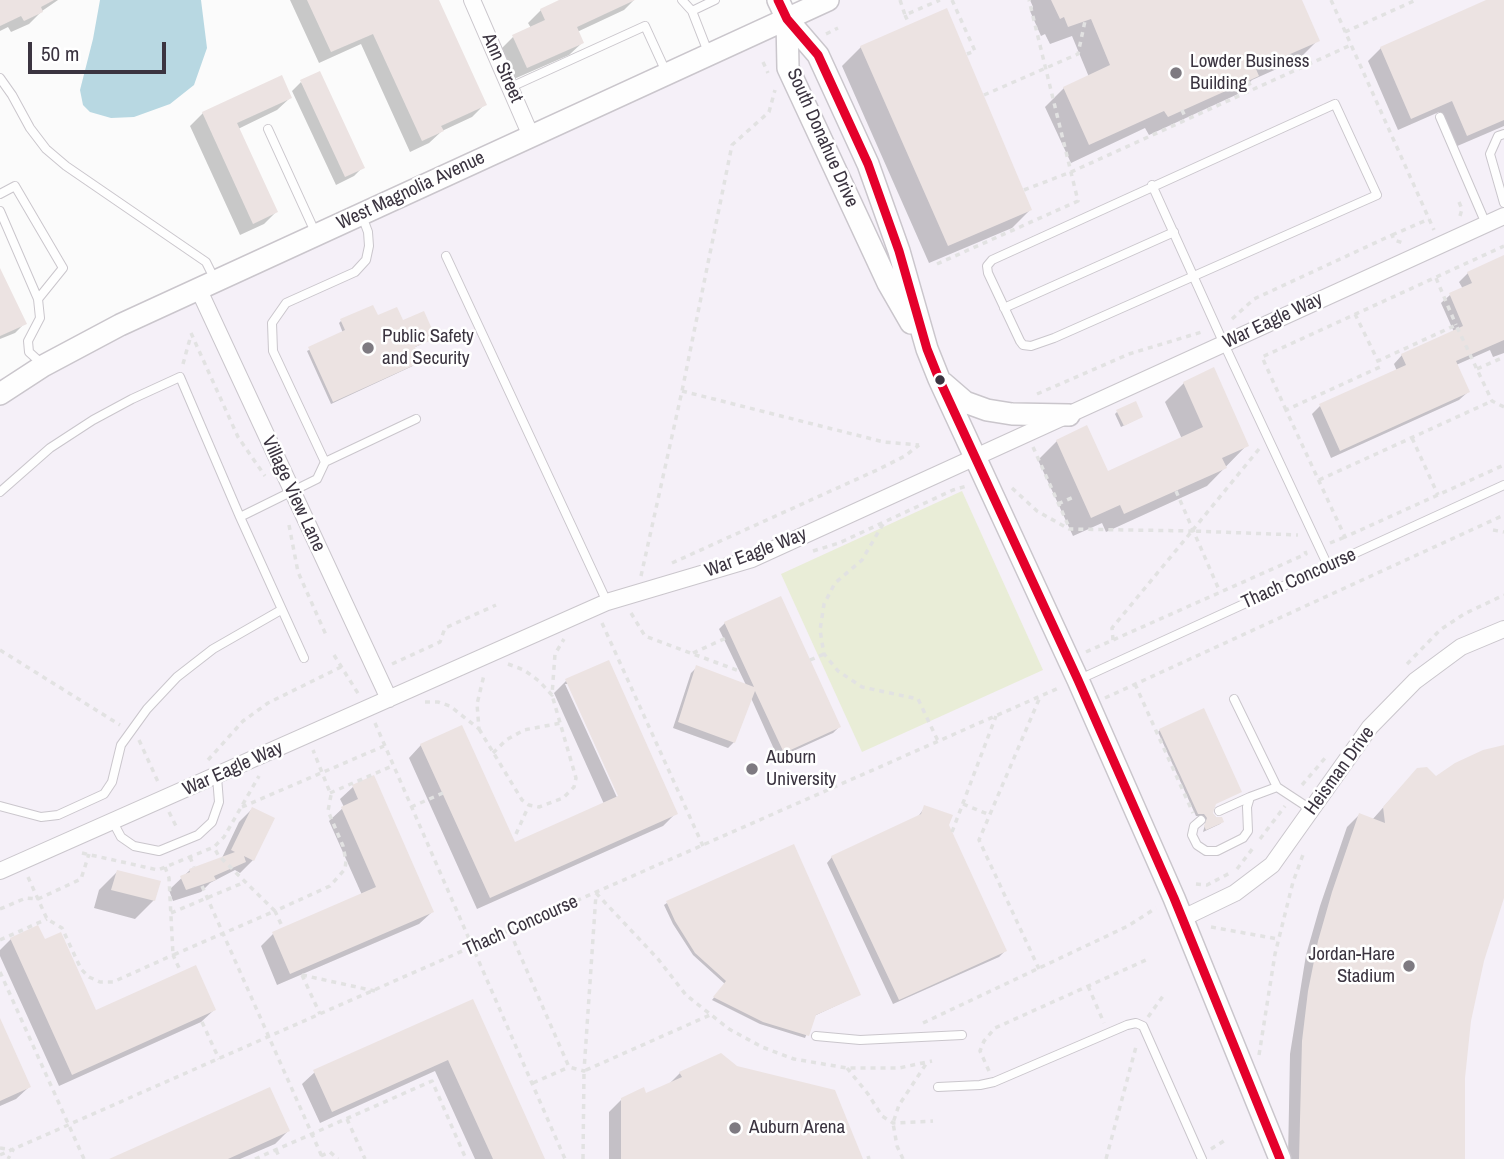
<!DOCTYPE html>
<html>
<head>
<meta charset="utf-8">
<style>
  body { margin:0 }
  #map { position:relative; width:1504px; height:1159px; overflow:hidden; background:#fbfbfb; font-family:"Archivo Narrow",sans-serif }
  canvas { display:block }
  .scale { position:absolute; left:28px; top:42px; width:138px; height:32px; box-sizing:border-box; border:4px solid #3b3440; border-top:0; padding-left:9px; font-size:21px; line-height:24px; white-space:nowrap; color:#3b3440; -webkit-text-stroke:5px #fff; paint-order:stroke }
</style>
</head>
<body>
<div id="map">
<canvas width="1504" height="1159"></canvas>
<div class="scale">50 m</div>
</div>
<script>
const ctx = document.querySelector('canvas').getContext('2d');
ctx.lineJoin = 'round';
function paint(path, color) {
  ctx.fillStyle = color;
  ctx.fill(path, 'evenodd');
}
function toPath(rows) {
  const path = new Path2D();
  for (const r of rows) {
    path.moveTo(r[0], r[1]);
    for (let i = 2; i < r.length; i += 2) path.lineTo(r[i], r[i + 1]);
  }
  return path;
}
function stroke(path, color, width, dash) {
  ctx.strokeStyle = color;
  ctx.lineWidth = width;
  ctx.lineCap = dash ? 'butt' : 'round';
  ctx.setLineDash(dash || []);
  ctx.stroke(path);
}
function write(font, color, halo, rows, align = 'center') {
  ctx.font = font + ' "Archivo Narrow",sans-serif';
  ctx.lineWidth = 5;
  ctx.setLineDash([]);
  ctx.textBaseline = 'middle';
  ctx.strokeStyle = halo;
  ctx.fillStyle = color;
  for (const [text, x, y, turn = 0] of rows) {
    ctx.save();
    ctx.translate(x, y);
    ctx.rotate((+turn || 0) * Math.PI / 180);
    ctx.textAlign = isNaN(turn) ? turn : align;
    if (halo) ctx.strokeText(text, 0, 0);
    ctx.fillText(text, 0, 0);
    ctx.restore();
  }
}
paint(toPath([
  [828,0,1504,0,1504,1159,0,1159,0,379]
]), '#f5f0f8');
paint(toPath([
  [962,491,1043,670,862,752,781,574]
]), '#e9edd7');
paint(toPath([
  [100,0,201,0,207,48,194,85,170,104,134,117,111,118,90,112,83,105,80,90,93,39]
]), '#b8d8e2');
paint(toPath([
  [0,0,58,0,42,11,29,24,11,32,8,27,0,31],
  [290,0,437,0,484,105,472,117,442,131,429,143,410,152,361,44,319,63],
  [562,0,634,0,624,10,577,32,582,43,569,55,514,79,501,49,513,37,531,28,528,23,541,10],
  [1030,0,1300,0,1318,40,1299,59,1252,80,1238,94,1149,135,1145,128,1071,163,1045,107,1064,88,1089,77,1072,36,1050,44,1045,34,1041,36,1030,11,1033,7],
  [1491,0,1504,0,1504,126,1455,147,1439,112,1398,130,1368,61,1381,48],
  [861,47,1030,210,1012,228,929,263,842,66],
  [301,82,363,167,354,176,336,185,292,91],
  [290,98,277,110,238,129,276,212,264,224,240,235,190,126,203,113],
  [1504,257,1504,353,1493,357,1490,350,1456,365,1468,392,1459,400,1331,458,1312,414,1320,406,1397,371,1394,364,1402,355,1454,332,1441,303,1450,295,1463,289,1459,282,1468,273],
  [0,272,24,324,15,333,0,339],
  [377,318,402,323,431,340,413,348,417,364,331,404,307,351,343,333,339,323,341,321],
  [1184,383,1247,445,1207,486,1106,532,1102,523,1073,536,1038,460,1057,441,1107,473,1182,439,1165,402],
  [1117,412,1141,417,1121,427,1115,414],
  [725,623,839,727,833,733,778,758,751,698,734,742,728,748,673,728,691,673,697,667,746,685,719,629],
  [608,662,676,813,663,826,477,909,409,758,421,745,461,727,514,844,604,804,554,693,566,681],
  [565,684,569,684,623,803,620,804],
  [1160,730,1214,805,1211,813,1222,822,1220,824,1203,832,1206,821,1201,816,1196,816,1158,732],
  [1504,748,1504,894,1489,934,1475,991,1466,1048,1462,1137,1463,1159,1288,1159,1290,1054,1306,955,1320,906,1347,827,1359,815,1372,820,1405,783,1436,778],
  [373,778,432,912,419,924,277,985,261,946,273,934,362,895,329,821,344,807,340,799,353,787],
  [925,807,947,825,1005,951,999,957,893,1004,827,863,832,857,917,818],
  [252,809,253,860,240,873,235,870,210,883,201,892,173,901,169,890,190,870,221,860,239,822],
  [117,872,154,900,135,919,94,908,99,890],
  [667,903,859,995,814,1016,805,1038,760,1024,712,1000,725,984,693,955,673,924,664,905],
  [11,939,44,942,95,1013,214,1010,201,1022,59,1086,0,956,0,950],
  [472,1001,543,1159,475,1159,435,1071,320,1123,302,1084,315,1072],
  [0,1022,29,1087,16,1099,0,1106],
  [680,1073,858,1159,609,1159,609,1112,622,1099,645,1095,668,1085],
  [288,1131,275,1144,240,1159,113,1159]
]), '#0003');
paint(toPath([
  [0,0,54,0,41,7,43,12,24,21,21,16,0,26],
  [307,0,439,0,487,105,441,126,444,131,422,141,373,34,331,52],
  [559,0,635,0,577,27,584,43,527,68,512,35,545,20,540,9],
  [1051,0,1302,0,1320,41,1256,69,1259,76,1168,117,1164,111,1089,145,1063,87,1110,65,1091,19,1068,27,1064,17,1060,19],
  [1486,0,1504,0,1504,120,1467,136,1452,101,1411,119,1380,47],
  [947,8,1032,210,948,246,860,46],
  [320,71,365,168,345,177,300,80],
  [282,75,292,98,237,123,278,212,253,224,202,112],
  [1504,255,1504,340,1456,361,1470,392,1340,451,1319,404,1406,365,1401,354,1463,326,1449,293,1472,283,1467,272],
  [0,268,27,324,0,336],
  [373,305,378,315,397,307,403,320,424,311,436,338,415,347,421,362,333,402,308,347,345,330,340,319],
  [1214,367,1249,446,1222,458,1227,468,1124,514,1120,505,1091,518,1056,440,1087,425,1108,471,1203,427,1183,382],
  [1136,401,1143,417,1124,426,1116,410],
  [781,596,841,727,784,753,755,691,735,743,678,722,696,665,754,687,724,622],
  [609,660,678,814,490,898,420,744,462,725,515,842,618,796,565,679],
  [1204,708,1242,792,1216,804,1213,813,1216,817,1222,817,1224,822,1206,830,1204,826,1207,818,1204,814,1198,814,1159,729],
  [1504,745,1504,898,1484,961,1471,1021,1465,1078,1465,1159,1299,1159,1302,1041,1308,991,1318,941,1332,892,1359,813,1385,823,1383,807,1417,768,1427,767,1436,776,1455,763,1483,750],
  [374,775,434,912,290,974,272,932,376,887,341,807,358,799,352,785],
  [924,805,953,815,949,825,1007,951,899,1000,831,856,921,814],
  [252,807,275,818,254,861,244,856,246,862,214,876,216,880,186,890,180,876,190,872,189,869,235,852,231,850],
  [794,844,861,995,816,1015,809,1036,763,1022,713,997,726,981,695,953,675,921,666,901],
  [117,870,161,881,155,901,111,890],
  [38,925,45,939,61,932,96,1010,196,965,216,1010,72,1075,10,938],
  [473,999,545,1159,493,1159,448,1060,332,1112,313,1070],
  [0,1018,31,1087,0,1101],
  [721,1053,737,1066,835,1090,863,1159,621,1159,621,1098,644,1087,646,1093,682,1077,679,1072],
  [270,1087,290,1131,228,1159,109,1159]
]), '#ece3e2');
const service = toPath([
  [682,0,692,11,708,52],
  [692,11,715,0],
  [0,78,12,95,30,128,46,149,66,166,206,262,215,280],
  [511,87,645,26,667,74],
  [1335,104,1377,195,1054,338,1031,346,1023,345,1020,341,988,273,987,266,992,260,1335,104],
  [1440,117,1486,224],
  [268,129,316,234],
  [1504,134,1498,136,1490,154,1504,203],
  [1152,185,1224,344,1328,566],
  [0,194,15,186,63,268,38,299],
  [0,211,38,299,40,318,28,341,29,352,41,363],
  [362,216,368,232,369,246,366,260,355,272,286,303,272,323,273,351,325,462,416,419],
  [446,256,607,602],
  [1004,308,1174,232],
  [0,492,50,448,93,420,132,399,180,377,240,517,304,658],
  [240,517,317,479,325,462],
  [1080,679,1504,485],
  [1234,699,1277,787,1312,810],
  [0,806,41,817,58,815,104,794,112,782,121,745,147,709,177,677,213,649,281,610],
  [1219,811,1250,797],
  [1201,820,1194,826,1192,835,1197,845,1206,851,1217,851,1243,838,1248,831,1247,807,1250,797,1277,787],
  [113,822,121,837,134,846,159,851,198,835,212,822,219,802,217,777],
  [816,1036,860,1040,962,1035],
  [938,1087,980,1085,994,1082,1127,1025,1136,1023,1143,1026,1202,1159]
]);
const minor = toPath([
  [472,0,531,136],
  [198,288,389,699],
  [0,871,607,602,752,559,1504,216],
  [1183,918,1235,893,1272,865,1370,727,1415,681,1461,647,1504,629]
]);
const tertiary = toPath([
  [778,0,787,19,818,55,868,164,899,251,927,349,939,379,1078,680,1174,898,1280,1159],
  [787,19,788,68,888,283,911,323],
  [943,383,965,402,987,410,1012,414,1069,415],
  [0,394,43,366,120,325,828,0]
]);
stroke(service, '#cac6cc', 10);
stroke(minor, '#cac6cc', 18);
stroke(tertiary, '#cac6cc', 24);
stroke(toPath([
  [900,0,905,15,940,0],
  [952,0,975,51,967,54],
  [1331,0,1434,230],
  [905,15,909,24],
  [1345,32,1416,0],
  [826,34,838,28],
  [763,62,768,73],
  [1248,81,1252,89],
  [984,95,1078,54,1085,21],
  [1182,110,1186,119],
  [1024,190,1071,172,1351,45],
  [1459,202,1462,209,1460,216],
  [1392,235,1429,219],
  [937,264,1078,201,1029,0],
  [1436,278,1456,325],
  [1355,314,1378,361],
  [1232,319,1254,299,1392,235,1394,240,1403,243],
  [191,333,238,437,265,476],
  [183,364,191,335],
  [1477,369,1504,357],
  [682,391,884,442,919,445],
  [1037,394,1129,354,1205,331],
  [1504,407,1492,401,1456,325,1378,361,1380,367,1286,410,1345,537,1504,465],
  [1286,410,1262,357,1504,246],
  [1412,438,1438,495],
  [1033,447,1069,527],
  [1259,449,1192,531,1298,535],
  [1319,480,1492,401],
  [1012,488,1037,511,1069,529,1192,531],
  [1176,491,1220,592],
  [1058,504,1076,496],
  [883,524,862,560,835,583,824,604,820,630,824,654,838,671,862,687,918,699,938,741],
  [289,525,298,572,326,635],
  [1493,530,1504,532],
  [1330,543,1345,537],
  [813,551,839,543,953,490,967,486],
  [672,563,877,470,905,456,919,445],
  [641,576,682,391,732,145,769,112,775,90],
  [631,613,645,636,739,671],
  [602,623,703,846],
  [1113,640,1112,628,1192,531],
  [0,650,120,725],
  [1086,652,1306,554,1305,551],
  [693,653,726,638],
  [334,655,359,695],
  [810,660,824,654],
  [392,664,440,642,445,628,496,605],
  [508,664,524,670,539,681,552,695,555,654,564,639],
  [1407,664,1440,630,1464,614,1504,595],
  [1135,684,1193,813],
  [1105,698,1504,515],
  [425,702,438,702,450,706,479,729,477,704,484,675],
  [375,723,565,1159],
  [479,729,522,800,529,805,539,807,563,798,574,787,576,778,552,695],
  [139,740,159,784],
  [493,753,506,740,524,730,561,723],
  [208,760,243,721,268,703,341,667],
  [1302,785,1326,757],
  [330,793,392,766],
  [963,804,990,815],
  [242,807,384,746],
  [411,807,443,793],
  [169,812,177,828],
  [952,832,996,716],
  [516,834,529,805],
  [1260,839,1285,806],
  [82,853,158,870,214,847,224,837,259,776],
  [190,857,194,867],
  [165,867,169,878,173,955,275,911,218,855,214,847],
  [1237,869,1253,848],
  [28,877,47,919,62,928,81,969,89,977,100,982,113,982,173,955,180,970],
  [1196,884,1207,885,1230,873],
  [202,886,323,1159],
  [596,893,658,959,686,995,729,1029,762,1047,794,1059,847,1068,899,1068,932,1061],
  [0,909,26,898,38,899,81,879,89,854],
  [171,913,245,882],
  [281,924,275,911,330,886,345,869,346,861,343,846,328,811,331,795,313,750],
  [1211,927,1278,939],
  [510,932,569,1067,584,1071,596,894],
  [0,940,47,919],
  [1039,969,979,840,1040,697],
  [0,972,84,1159],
  [302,975,375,991],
  [302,975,320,1014],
  [1088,986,1104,1023],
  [1148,1017,1163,996],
  [202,1022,219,1059],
  [923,1023,1128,926,1156,908],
  [1259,1055,1275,954,1293,882,1304,852],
  [847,1068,868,1094,882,1116,893,1123,933,1121],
  [989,1071,980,1051,984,1041,995,1028,1146,960],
  [533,1083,569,1067],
  [347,1119,365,1159],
  [0,1148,13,1150,8,1159],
  [1211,1149,1227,1139],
  [276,1150,280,1159],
  [0,1155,1061,687],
  [321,1156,330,1152,338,1159],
  [868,1156,869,1159],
  [255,1159,432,1081,466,1159],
  [583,1159,584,1071,710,1015],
  [903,1159,897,1146,893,1123,899,1105,926,1064],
  [1106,1159,1137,1043]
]), '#e2e2e2', 3.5, [5, 5]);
stroke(service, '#fefefe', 8);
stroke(minor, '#fefefe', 16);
stroke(tertiary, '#fefefe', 21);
stroke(toPath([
  [778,0,787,19,818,55,868,164,899,251,927,349,939,379,1078,680,1174,898,1280,1159]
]), '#e4002b', 9);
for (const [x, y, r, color] of [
  [1176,73,7,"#7e7a81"],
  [368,348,7,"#7e7a81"],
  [940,380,6,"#3b3440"],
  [752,769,7,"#7e7a81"],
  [1409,966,7,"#7e7a81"],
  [735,1128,7,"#7e7a81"]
]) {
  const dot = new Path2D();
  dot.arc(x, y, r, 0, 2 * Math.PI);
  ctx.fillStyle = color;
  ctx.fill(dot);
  stroke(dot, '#fff', 2.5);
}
write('19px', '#3b3440', '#fff', [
  ["Lowder Business",1190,62],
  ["Building",1190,84],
  ["Public Safety",382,337],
  ["and Security",382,359],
  ["Auburn",766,758],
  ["University",766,780],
  ["Jordan-Hare",1395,955,"right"],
  ["Stadium",1395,977,"right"],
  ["Auburn Arena",749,1128]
], 'left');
write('19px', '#3b3440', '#fff', [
  ["Ann Street",502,68,66],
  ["South Donahue Drive",822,138,66],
  ["West Magnolia Avenue",411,191,-25],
  ["War Eagle Way",1273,321,-25],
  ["Village View Lane",293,494,65],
  ["War Eagle Way",756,553,-21],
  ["Thach Concourse",1299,579,-24],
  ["War Eagle Way",233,769,-24],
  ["Heisman Drive",1340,771,-54],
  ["Thach Concourse",521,926,-24]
]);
</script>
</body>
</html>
